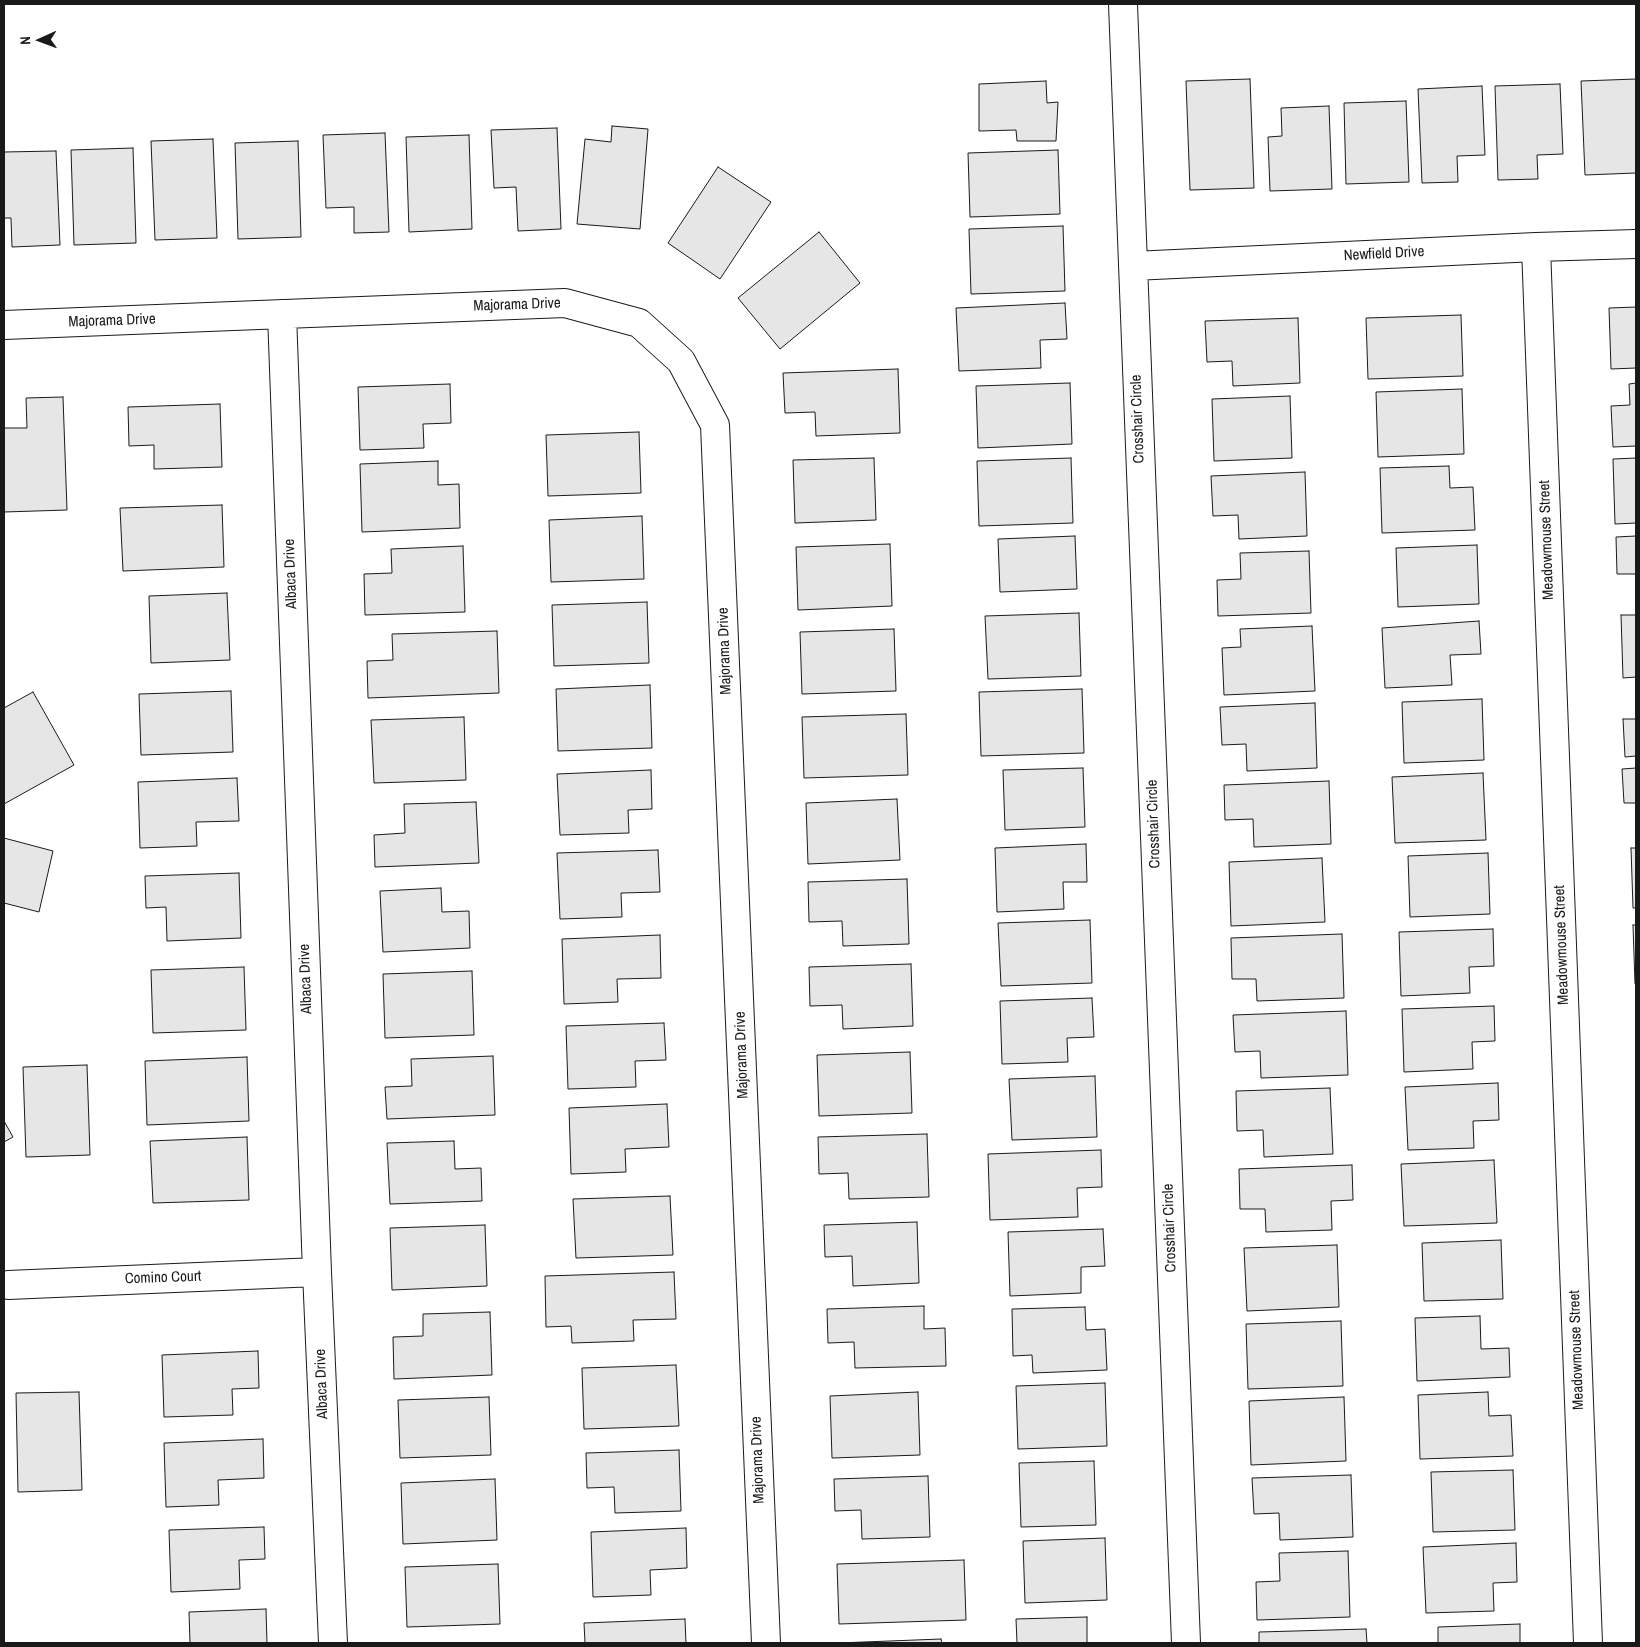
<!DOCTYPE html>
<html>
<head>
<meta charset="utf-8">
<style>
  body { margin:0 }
  #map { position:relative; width:1640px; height:1647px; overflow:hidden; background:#fff; font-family:"Archivo Narrow",sans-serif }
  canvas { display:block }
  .frame { position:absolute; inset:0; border:5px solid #1a1a1a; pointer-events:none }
  .north { position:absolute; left:15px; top:15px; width:50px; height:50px; -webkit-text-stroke:4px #fff; paint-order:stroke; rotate:268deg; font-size:14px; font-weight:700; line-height:20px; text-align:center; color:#1a1a1a }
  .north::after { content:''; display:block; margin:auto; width:18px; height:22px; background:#1a1a1a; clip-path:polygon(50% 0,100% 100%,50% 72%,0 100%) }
</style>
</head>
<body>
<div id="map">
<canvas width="1640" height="1647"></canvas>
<div class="frame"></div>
<div class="north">N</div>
</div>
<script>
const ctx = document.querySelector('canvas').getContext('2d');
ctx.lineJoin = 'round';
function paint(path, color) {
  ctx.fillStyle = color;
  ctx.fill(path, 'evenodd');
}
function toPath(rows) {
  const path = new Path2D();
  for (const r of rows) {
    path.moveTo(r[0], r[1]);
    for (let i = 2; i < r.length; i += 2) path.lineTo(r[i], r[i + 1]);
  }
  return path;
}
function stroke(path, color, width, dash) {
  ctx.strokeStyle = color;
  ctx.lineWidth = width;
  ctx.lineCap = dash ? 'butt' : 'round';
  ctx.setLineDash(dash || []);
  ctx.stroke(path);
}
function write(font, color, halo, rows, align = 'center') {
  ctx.font = font + ' "Archivo Narrow",sans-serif';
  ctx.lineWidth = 4;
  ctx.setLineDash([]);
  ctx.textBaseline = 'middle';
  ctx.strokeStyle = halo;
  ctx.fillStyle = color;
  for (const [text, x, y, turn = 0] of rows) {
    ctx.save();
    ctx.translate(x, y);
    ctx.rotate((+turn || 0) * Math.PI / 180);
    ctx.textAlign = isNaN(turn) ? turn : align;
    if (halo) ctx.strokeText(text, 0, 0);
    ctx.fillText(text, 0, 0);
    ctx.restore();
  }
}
const building = toPath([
  [1250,79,1254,188,1190,190,1186,81,1250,79],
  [1636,79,1636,173,1585,175,1581,81,1636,79],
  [1046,81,1047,103,1058,102,1056,141,1017,141,1016,130,979,131,979,84,1046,81],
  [1560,84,1563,154,1537,155,1538,179,1498,180,1495,86,1560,84],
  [1482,86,1485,155,1457,156,1458,182,1422,183,1418,89,1482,86],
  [1406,101,1409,182,1346,184,1344,103,1406,101],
  [1329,106,1332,189,1270,191,1268,137,1282,136,1281,108,1329,106],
  [612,126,648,129,640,229,577,224,585,139,611,142,612,126],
  [557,128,561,229,518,231,516,187,494,188,491,130,557,128],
  [385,133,389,232,354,233,354,207,326,208,323,135,385,133],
  [469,135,472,229,409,232,406,137,469,135],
  [213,139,217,238,155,240,151,141,213,139],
  [298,141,301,237,238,239,235,143,298,141],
  [133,148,136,243,74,245,71,150,133,148],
  [1058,150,1060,214,970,217,968,153,1058,150],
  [56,151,60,245,12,247,11,218,4,218,4,152,56,151],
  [718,167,771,202,720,279,668,243,718,167],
  [1063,226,1065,291,971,294,969,229,1063,226],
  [819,232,860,283,780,349,738,298,819,232],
  [1065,303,1067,339,1040,340,1041,368,959,371,956,308,1065,303],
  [1636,307,1636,368,1611,369,1609,308,1636,307],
  [1461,315,1463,376,1368,379,1366,318,1461,315],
  [1298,318,1300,383,1233,386,1232,361,1207,362,1205,321,1298,318],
  [898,369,900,433,816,436,815,412,785,413,783,373,898,369],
  [1070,383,1072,444,978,448,976,386,1070,383],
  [1636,383,1636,446,1613,447,1611,406,1630,405,1629,384,1636,383],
  [450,384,451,423,423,424,424,448,360,450,358,387,450,384],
  [1462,389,1464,454,1378,457,1376,392,1462,389],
  [1290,396,1292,458,1214,461,1212,399,1290,396],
  [63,397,67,510,4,512,4,428,27,428,26,398,63,397],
  [220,404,222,467,154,469,154,445,129,446,128,407,220,404],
  [639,432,641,493,548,496,546,435,639,432],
  [874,458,876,520,795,523,793,460,874,458],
  [1071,458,1073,523,979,526,977,461,1071,458],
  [1636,458,1636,523,1615,524,1613,459,1636,458],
  [438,461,438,485,459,484,460,528,362,532,360,464,438,461],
  [1449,466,1450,488,1473,487,1475,530,1382,533,1380,468,1449,466],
  [1305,472,1307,536,1239,539,1238,515,1213,516,1211,476,1305,472],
  [222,505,224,567,123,571,120,508,222,505],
  [642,516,644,579,551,582,549,520,642,516],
  [1075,536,1077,589,1000,592,998,539,1075,536],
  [1636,536,1636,574,1617,574,1616,537,1636,536],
  [890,544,892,606,798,610,796,547,890,544],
  [1477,545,1479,604,1398,607,1396,548,1477,545],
  [463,546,465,612,365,615,364,574,392,573,391,549,463,546],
  [1309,551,1311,613,1218,616,1217,580,1241,579,1240,553,1309,551],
  [227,593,230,660,151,663,149,596,227,593],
  [647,602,649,663,554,666,552,605,647,602],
  [1079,613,1081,676,988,679,985,616,1079,613],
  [1621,615,1636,615,1636,677,1623,678,1621,615],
  [1479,621,1481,654,1450,655,1452,685,1385,688,1382,628,1479,621],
  [1312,626,1315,691,1224,695,1222,648,1241,647,1240,629,1312,626],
  [894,629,896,691,802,694,800,632,894,629],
  [497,631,499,693,368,698,367,661,393,660,392,634,497,631],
  [650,685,652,748,558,751,556,689,650,685],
  [1082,689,1084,753,981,756,979,692,1082,689],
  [231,691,233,752,141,755,139,694,231,691],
  [33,692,74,765,4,804,4,708,33,692],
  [1482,699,1484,760,1404,763,1402,702,1482,699],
  [1315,703,1317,768,1247,771,1246,744,1222,745,1220,707,1315,703],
  [906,714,908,775,804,778,802,717,906,714],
  [464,717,466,780,374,783,371,720,464,717],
  [1623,719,1636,719,1636,756,1625,757,1623,719],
  [1083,768,1085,827,1005,830,1003,770,1083,768],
  [1636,768,1636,803,1624,803,1622,769,1636,768],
  [651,770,652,809,628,810,629,833,560,835,557,774,651,770],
  [1483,773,1486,840,1395,843,1392,777,1483,773],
  [237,778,239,821,196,822,197,846,140,848,138,782,237,778],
  [1329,781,1331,844,1254,847,1253,819,1225,820,1224,785,1329,781],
  [897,799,900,860,808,864,806,803,897,799],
  [476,802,479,863,375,867,374,835,405,833,404,804,476,802],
  [4,838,53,851,39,912,4,903,4,838],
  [1086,844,1087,882,1063,882,1064,909,997,912,995,848,1086,844],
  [1631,848,1636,848,1636,908,1633,908,1631,848],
  [658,850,660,892,621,893,622,917,560,919,557,853,658,850],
  [1488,853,1490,914,1410,917,1408,856,1488,853],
  [1322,858,1325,922,1231,926,1229,862,1322,858],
  [239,873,241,938,167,941,166,907,146,908,145,876,239,873],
  [907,879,909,944,843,946,842,921,809,922,808,882,907,879],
  [441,888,442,912,469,911,470,948,383,952,380,891,441,888],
  [1090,920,1092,983,1001,986,998,923,1090,920],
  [1633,925,1636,925,1636,984,1635,984,1633,925],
  [1493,929,1494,966,1469,967,1470,993,1401,996,1399,932,1493,929],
  [1342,934,1344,998,1257,1001,1256,979,1232,979,1231,938,1342,934],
  [660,935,661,978,617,979,618,1002,564,1004,562,939,660,935],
  [911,964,913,1026,843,1029,842,1005,810,1006,809,967,911,964],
  [244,967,246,1030,153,1033,151,970,244,967],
  [472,971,474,1035,385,1038,383,974,472,971],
  [1092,998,1094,1037,1067,1038,1068,1062,1002,1064,1000,1001,1092,998],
  [1494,1006,1495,1041,1472,1042,1473,1069,1404,1072,1402,1009,1494,1006],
  [1346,1011,1348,1075,1261,1078,1260,1051,1235,1052,1233,1015,1346,1011],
  [664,1023,666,1060,635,1061,636,1087,568,1089,566,1026,664,1023],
  [910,1052,912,1113,819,1116,817,1055,910,1052],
  [493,1056,495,1115,387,1119,385,1087,412,1086,411,1059,493,1056],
  [247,1057,249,1121,147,1125,145,1061,247,1057],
  [87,1065,90,1155,26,1157,23,1067,87,1065],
  [1095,1076,1097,1137,1012,1140,1009,1079,1095,1076],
  [1498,1083,1499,1120,1473,1121,1474,1148,1408,1150,1405,1087,1498,1083],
  [1330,1088,1333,1154,1264,1157,1263,1130,1237,1131,1236,1091,1330,1088],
  [667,1104,669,1147,625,1149,626,1172,571,1174,569,1108,667,1104],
  [4,1121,13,1137,4,1142,4,1121],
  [927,1134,929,1197,849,1199,848,1173,819,1174,818,1137,927,1134],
  [247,1137,249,1200,153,1203,150,1141,247,1137],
  [454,1141,455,1169,481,1168,482,1201,390,1204,387,1143,454,1141],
  [1101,1150,1102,1187,1077,1188,1078,1217,990,1220,988,1154,1101,1150],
  [1494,1160,1497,1223,1404,1226,1401,1164,1494,1160],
  [1352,1165,1353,1200,1331,1201,1332,1230,1266,1232,1265,1209,1240,1209,1239,1169,1352,1165],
  [670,1196,673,1255,576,1258,573,1199,670,1196],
  [917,1222,919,1283,853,1286,852,1256,825,1257,824,1225,917,1222],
  [485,1225,487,1286,392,1290,390,1228,485,1225],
  [1103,1229,1105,1266,1081,1267,1081,1293,1010,1296,1008,1232,1103,1229],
  [1501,1240,1503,1299,1424,1301,1422,1243,1501,1240],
  [1337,1245,1339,1307,1247,1311,1244,1248,1337,1245],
  [674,1272,676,1319,633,1320,634,1341,572,1343,571,1326,546,1327,545,1276,674,1272],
  [924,1306,924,1329,945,1328,946,1366,855,1368,854,1342,828,1343,827,1309,924,1306],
  [1085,1307,1086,1330,1105,1329,1107,1370,1033,1373,1032,1355,1013,1356,1012,1309,1085,1307],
  [490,1312,492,1375,394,1379,393,1337,423,1336,423,1314,490,1312],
  [1480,1316,1481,1349,1509,1348,1510,1377,1417,1381,1415,1318,1480,1316],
  [1341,1321,1343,1386,1248,1389,1246,1324,1341,1321],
  [258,1351,259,1388,232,1389,233,1415,164,1417,162,1355,258,1351],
  [676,1365,679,1426,584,1429,582,1368,676,1365],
  [1105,1383,1107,1446,1018,1449,1016,1386,1105,1383],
  [79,1392,82,1490,18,1492,16,1393,79,1392],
  [918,1392,920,1455,832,1458,830,1396,918,1392],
  [1488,1392,1489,1416,1511,1415,1513,1456,1420,1459,1418,1395,1488,1392],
  [489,1397,491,1455,400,1458,398,1400,489,1397],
  [1344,1397,1346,1461,1251,1465,1249,1401,1344,1397],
  [263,1439,264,1478,218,1480,219,1505,166,1507,164,1443,263,1439],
  [679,1450,681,1511,615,1513,614,1487,587,1488,586,1453,679,1450],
  [1094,1461,1096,1525,1021,1527,1019,1463,1094,1461],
  [1513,1470,1515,1530,1433,1532,1431,1472,1513,1470],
  [1351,1475,1353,1537,1280,1540,1279,1513,1254,1514,1252,1478,1351,1475],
  [928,1476,930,1537,862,1539,861,1510,835,1511,834,1479,928,1476],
  [495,1479,497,1540,403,1544,401,1483,495,1479],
  [264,1527,265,1559,239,1560,240,1589,171,1592,169,1530,264,1527],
  [686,1528,687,1568,650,1570,651,1595,593,1597,591,1532,686,1528],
  [1105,1538,1107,1600,1025,1603,1023,1541,1105,1538],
  [1516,1543,1517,1582,1493,1583,1494,1611,1426,1613,1423,1547,1516,1543],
  [1348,1551,1350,1617,1257,1620,1256,1582,1280,1581,1279,1553,1348,1551],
  [964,1560,966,1620,839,1624,837,1564,964,1560],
  [498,1564,500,1624,407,1627,405,1567,498,1564],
  [266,1609,267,1643,190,1643,189,1612,266,1609],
  [1087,1617,1087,1643,1017,1643,1016,1619,1087,1617],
  [685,1619,686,1643,585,1643,584,1623,685,1619],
  [1520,1624,1520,1643,1438,1643,1438,1627,1520,1624],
  [1366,1629,1367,1643,1259,1643,1259,1632,1366,1629],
  [941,1639,942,1643,838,1643,941,1639]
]);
paint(building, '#e6e6e6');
stroke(building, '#1a1a1a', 1);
const minor = toPath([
  [1123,4,1186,1643],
  [1536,247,1588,1643],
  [1133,266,1536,247,1636,244],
  [282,314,317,1272,333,1643],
  [4,325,565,303,639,323,681,361,715,425,766,1643],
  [8,1285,317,1272]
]);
stroke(minor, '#1a1a1a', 30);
stroke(minor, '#fff', 28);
write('15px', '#1a1a1a', '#fff', [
  ["Newfield Drive",1384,254,-3],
  ["Majorama Drive",517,305,-2],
  ["Majorama Drive",112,321,-2],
  ["Crosshair Circle",1138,419,-92],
  ["Meadowmouse Street",1547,540,-92],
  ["Albaca Drive",291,574,-92],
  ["Majorama Drive",725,651,-92],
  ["Crosshair Circle",1154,824,-92],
  ["Meadowmouse Street",1562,945,-92],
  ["Albaca Drive",306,979,-92],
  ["Majorama Drive",742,1055,-92],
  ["Crosshair Circle",1170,1228,-92],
  ["Comino Court",163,1278,-2],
  ["Meadowmouse Street",1577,1350,-92],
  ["Albaca Drive",322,1384,-92],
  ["Majorama Drive",758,1460,-92]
]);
</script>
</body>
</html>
